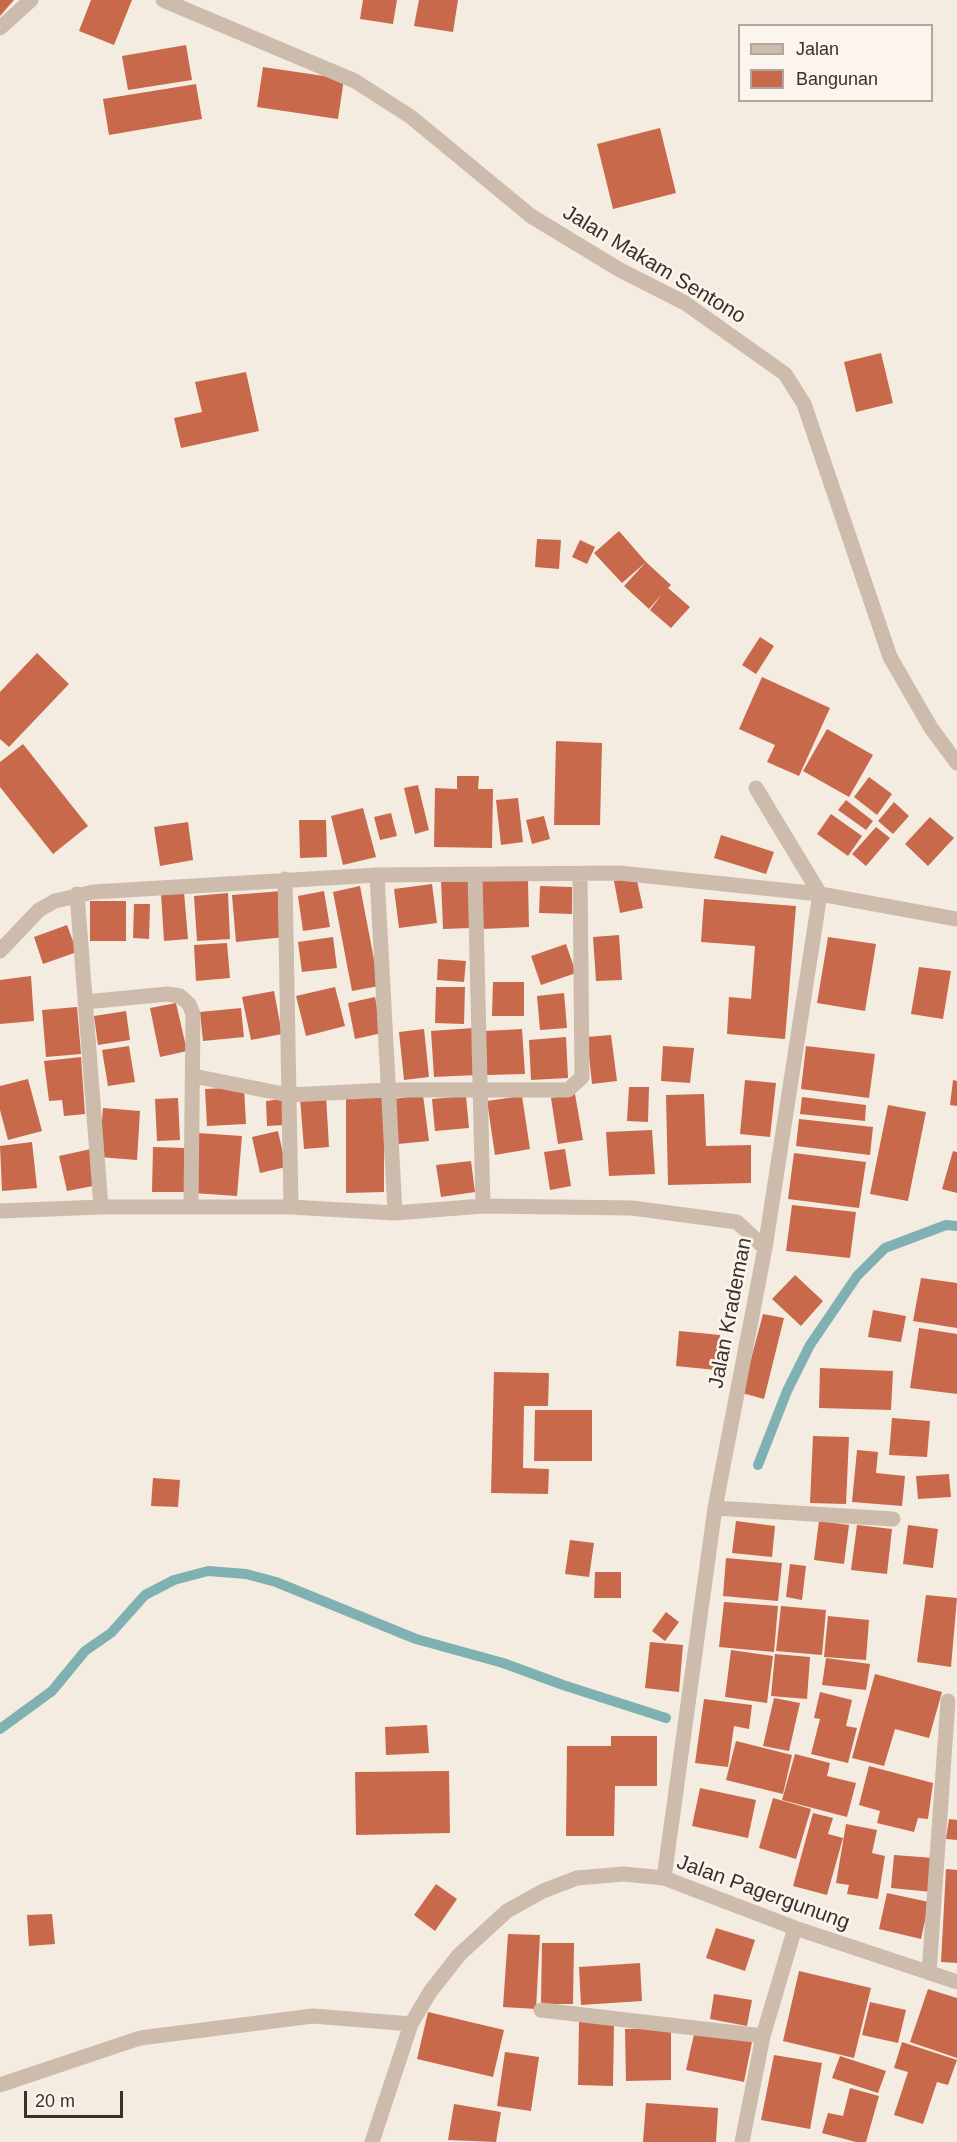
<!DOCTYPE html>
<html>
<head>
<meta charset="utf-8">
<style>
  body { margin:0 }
  #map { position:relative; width:957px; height:2142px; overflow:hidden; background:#f4ebe1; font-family:Helvetica,sans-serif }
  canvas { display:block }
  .legend { position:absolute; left:738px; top:24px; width:195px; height:78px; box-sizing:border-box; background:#fbf5ee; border:2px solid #aea6a0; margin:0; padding:8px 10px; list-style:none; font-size:18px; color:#3b302b }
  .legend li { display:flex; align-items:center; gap:12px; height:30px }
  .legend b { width:30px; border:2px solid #aea6a0 }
  .scale { position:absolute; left:24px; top:2091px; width:99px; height:27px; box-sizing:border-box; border:3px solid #3b302b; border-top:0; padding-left:8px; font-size:18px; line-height:21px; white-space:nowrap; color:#3b302b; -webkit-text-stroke:4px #fbf5ee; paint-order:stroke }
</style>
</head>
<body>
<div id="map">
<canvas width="957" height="2142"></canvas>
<ul class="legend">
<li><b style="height:8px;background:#cdbbac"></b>Jalan</li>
<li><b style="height:16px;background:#c8694b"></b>Bangunan</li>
</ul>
<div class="scale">20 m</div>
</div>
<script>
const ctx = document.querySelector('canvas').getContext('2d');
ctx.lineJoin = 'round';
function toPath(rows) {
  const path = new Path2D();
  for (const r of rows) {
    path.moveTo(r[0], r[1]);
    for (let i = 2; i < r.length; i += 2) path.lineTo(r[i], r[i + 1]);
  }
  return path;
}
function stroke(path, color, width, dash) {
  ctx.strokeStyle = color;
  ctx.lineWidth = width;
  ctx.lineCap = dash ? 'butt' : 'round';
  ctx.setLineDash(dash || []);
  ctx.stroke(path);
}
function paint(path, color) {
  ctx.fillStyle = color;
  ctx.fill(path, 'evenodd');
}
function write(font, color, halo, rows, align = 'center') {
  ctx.font = font + ' Helvetica,sans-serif';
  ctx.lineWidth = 5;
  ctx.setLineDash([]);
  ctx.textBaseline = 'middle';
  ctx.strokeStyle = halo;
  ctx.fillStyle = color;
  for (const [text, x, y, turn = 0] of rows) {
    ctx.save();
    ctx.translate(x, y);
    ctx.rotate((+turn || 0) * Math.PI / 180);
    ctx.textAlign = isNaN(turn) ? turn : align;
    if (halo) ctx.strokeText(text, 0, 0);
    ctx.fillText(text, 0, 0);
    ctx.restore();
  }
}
stroke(toPath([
  [758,1465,787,1391,810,1345,857,1276,885,1248,946,1225,957,1226],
  [0,1729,52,1691,85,1651,111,1633,145,1595,174,1580,208,1571,246,1574,276,1582,416,1639,503,1663,563,1685,666,1718]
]), '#7fb0b2', 10);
paint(toPath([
  [0,0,14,0,0,16],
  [91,0,132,0,114,45,79,31],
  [363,0,397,0,393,24,360,19],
  [419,0,458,0,453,32,414,26],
  [186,45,192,80,128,90,122,56],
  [263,67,344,79,338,119,257,107],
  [196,84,202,119,109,135,103,99],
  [660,128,676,193,613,209,597,144],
  [881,353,893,403,856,412,844,362],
  [246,372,259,431,181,448,174,418,202,412,195,382],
  [619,531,646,562,622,583,594,553],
  [537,539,561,540,559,569,535,567],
  [580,540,595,547,587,564,572,557],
  [646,562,671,585,668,588,690,607,671,628,650,610,662,594,649,609,624,586],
  [760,637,774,646,756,674,742,665],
  [37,653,69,684,9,747,0,739,0,692],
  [762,677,830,708,799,776,767,762,775,745,739,729],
  [827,729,873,755,849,797,803,771],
  [556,741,602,743,600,825,554,825],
  [23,744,88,826,53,854,0,787,0,762],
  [457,776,479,776,478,789,493,789,492,848,434,847,435,788,457,789],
  [869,777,892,794,877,815,854,797],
  [418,785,429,830,415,834,404,788],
  [518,798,523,842,501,845,496,800],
  [846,800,873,821,866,830,838,810],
  [894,802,909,816,893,834,878,821],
  [363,808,376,857,343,865,331,816],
  [391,813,397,836,380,840,374,817],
  [831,814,862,836,848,856,817,834],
  [544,816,550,839,532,844,526,820],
  [930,817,954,838,928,866,905,844],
  [299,820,326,820,327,857,300,858],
  [188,822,193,860,160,866,154,827],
  [876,827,890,838,866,866,852,854],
  [721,835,774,852,766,874,714,858],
  [636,876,643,908,620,913,614,881],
  [469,878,471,928,443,929,441,879],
  [528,880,529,927,482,929,481,881],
  [432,884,437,923,399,928,394,889],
  [360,886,379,986,352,991,333,892],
  [540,886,572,887,572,914,539,913],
  [282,891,285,937,236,942,232,895],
  [324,891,330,927,303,931,298,896],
  [184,892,188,939,164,941,161,894],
  [228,893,230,939,197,941,194,896],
  [704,899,796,906,785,1039,727,1034,729,997,751,999,755,946,701,942],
  [90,901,126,901,126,941,90,941],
  [134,904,150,904,149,939,133,938],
  [67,925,77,952,43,964,34,937],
  [619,935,622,980,596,981,593,937],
  [333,937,337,968,302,972,298,942],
  [828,937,876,944,865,1011,817,1003],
  [227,943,230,978,196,981,194,945],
  [566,944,576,973,541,985,531,956],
  [438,959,466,961,464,982,437,980],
  [919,967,951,971,943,1019,911,1014],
  [31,976,34,1021,0,1024,0,980],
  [493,982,524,982,524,1016,492,1016],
  [335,987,345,1026,306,1036,296,996],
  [436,987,465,987,464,1024,435,1023],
  [274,991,282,1034,251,1040,242,997],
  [564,993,567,1028,540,1030,537,996],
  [375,997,382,1033,355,1039,348,1003],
  [176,1003,187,1051,160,1057,150,1008],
  [77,1007,81,1054,46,1057,42,1010],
  [241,1008,244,1037,203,1041,200,1012],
  [126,1011,130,1040,98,1045,94,1016],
  [473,1028,476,1075,434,1077,431,1031],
  [424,1029,429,1077,404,1080,399,1032],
  [522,1029,525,1074,487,1075,485,1031],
  [611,1035,617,1081,592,1084,587,1037],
  [566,1037,568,1078,531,1080,529,1040],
  [129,1046,135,1082,108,1086,102,1050],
  [663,1046,694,1048,690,1083,661,1081],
  [806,1046,875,1054,869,1098,801,1089],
  [81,1057,85,1114,64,1116,62,1100,49,1101,44,1061],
  [28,1079,42,1131,8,1140,0,1110,0,1086],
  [745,1080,776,1083,770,1137,740,1134],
  [953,1080,957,1081,957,1106,950,1105],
  [244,1087,246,1124,207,1126,205,1089],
  [629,1087,649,1087,648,1122,627,1121],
  [575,1094,583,1140,558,1144,551,1098],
  [704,1094,706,1146,751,1145,751,1183,668,1185,666,1095],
  [423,1095,429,1141,398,1144,393,1099],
  [326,1096,329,1147,304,1149,300,1098],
  [346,1096,384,1096,384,1192,346,1193],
  [466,1096,469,1128,435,1131,432,1099],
  [522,1096,530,1149,495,1155,487,1101],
  [802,1097,866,1105,865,1121,800,1114],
  [178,1098,180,1140,157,1141,155,1099],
  [283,1099,285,1125,267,1126,266,1101],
  [888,1105,926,1112,908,1201,870,1194],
  [103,1108,140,1111,137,1160,99,1157],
  [799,1119,873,1127,870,1155,796,1146],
  [652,1130,655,1174,609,1176,606,1132],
  [278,1131,286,1167,260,1173,252,1137],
  [198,1133,242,1136,237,1196,193,1193],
  [32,1142,37,1188,2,1191,0,1146],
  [153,1147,185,1148,185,1192,152,1192],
  [91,1149,98,1185,67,1191,59,1156],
  [565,1149,571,1186,550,1190,544,1152],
  [953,1151,957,1152,957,1193,942,1189],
  [794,1153,866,1162,859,1208,788,1199],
  [471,1161,475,1192,441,1197,436,1165],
  [792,1205,856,1212,850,1258,786,1251],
  [795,1275,823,1301,801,1326,772,1299],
  [921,1278,957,1283,957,1328,913,1321],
  [873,1310,906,1316,901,1342,868,1337],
  [763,1314,784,1318,764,1399,742,1393],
  [919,1328,957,1334,957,1394,910,1388],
  [679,1331,720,1335,716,1370,676,1366],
  [820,1368,893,1371,891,1410,819,1408],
  [494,1372,549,1373,548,1406,524,1406,523,1468,549,1469,548,1494,491,1493],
  [535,1410,592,1410,592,1461,534,1461],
  [892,1418,930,1421,927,1457,889,1455],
  [813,1436,849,1437,846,1504,810,1503],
  [857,1450,878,1452,876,1473,905,1476,902,1506,852,1502],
  [949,1474,951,1497,918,1499,916,1476],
  [153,1478,180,1480,178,1507,151,1506],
  [736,1521,775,1526,772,1557,732,1553],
  [819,1521,849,1525,844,1564,814,1560],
  [857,1525,892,1529,887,1574,851,1570],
  [908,1525,938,1529,933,1568,903,1564],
  [570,1540,594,1543,589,1577,565,1574],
  [726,1558,782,1563,778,1601,723,1596],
  [790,1564,806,1566,802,1600,786,1597],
  [595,1572,621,1572,621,1598,594,1598],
  [926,1595,957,1598,951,1667,917,1662],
  [724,1602,778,1606,774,1652,719,1647],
  [781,1606,826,1610,822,1655,776,1651],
  [666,1612,679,1622,665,1641,652,1631],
  [828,1616,869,1620,866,1660,824,1657],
  [650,1642,683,1645,679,1692,645,1688],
  [731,1650,773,1656,767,1703,725,1697],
  [775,1654,810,1657,807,1699,771,1696],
  [826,1658,870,1664,866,1690,822,1685],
  [875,1674,942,1692,929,1738,895,1729,884,1766,852,1758],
  [820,1692,852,1700,846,1726,857,1728,848,1763,811,1754,820,1719,814,1718],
  [774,1698,800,1703,789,1751,763,1746],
  [704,1699,752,1705,749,1729,734,1726,728,1767,695,1763],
  [427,1725,429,1753,386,1755,385,1727],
  [611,1736,657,1736,657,1786,615,1786,614,1836,566,1836,567,1746,611,1746],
  [736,1741,792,1755,783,1794,726,1780],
  [795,1754,830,1763,827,1776,856,1783,847,1817,782,1800],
  [869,1766,933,1783,928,1819,918,1818,914,1832,877,1823,880,1811,859,1805],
  [449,1771,450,1833,356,1835,355,1772],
  [700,1788,756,1800,748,1838,692,1826],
  [773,1798,811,1809,796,1859,759,1848],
  [813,1813,833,1818,828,1834,843,1838,827,1895,793,1886],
  [949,1819,957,1820,957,1840,946,1839],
  [846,1824,877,1830,872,1853,885,1856,878,1899,847,1894,849,1885,836,1883],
  [894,1855,934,1858,932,1892,891,1888],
  [946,1869,957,1870,957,1963,941,1962],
  [436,1884,457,1899,435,1931,414,1915],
  [887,1893,929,1902,921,1939,879,1929],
  [52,1914,55,1944,29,1946,27,1915],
  [716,1928,755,1940,745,1971,706,1958],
  [508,1934,540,1935,536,2009,503,2007],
  [542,1943,574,1943,573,2004,541,2004],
  [640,1963,642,2001,581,2005,579,1967],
  [799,1971,871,1988,854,2058,783,2041],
  [928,1989,957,1998,957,2058,910,2042],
  [714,1994,752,2000,747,2026,710,2019],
  [870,2002,906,2010,898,2043,862,2035],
  [428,2012,504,2030,493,2077,417,2059],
  [579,2021,614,2022,613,2086,578,2085],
  [671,2028,671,2080,626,2081,625,2029],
  [695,2030,752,2042,744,2082,686,2070],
  [902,2042,957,2060,948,2085,937,2082,923,2124,894,2115,908,2072,894,2068],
  [505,2052,539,2057,531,2111,497,2106],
  [774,2055,822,2063,810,2129,761,2120],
  [840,2056,886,2071,878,2093,832,2078],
  [850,2088,879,2096,866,2142,856,2142,822,2133,828,2113,843,2116],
  [646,2103,718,2108,716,2142,643,2142],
  [454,2104,501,2112,496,2142,448,2140]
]), '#c8694b');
stroke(toPath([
  [163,0,355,81,411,117,531,216,620,270,685,303,785,374,804,404,890,657,931,728,957,763],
  [0,28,31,0],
  [377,875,395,1213],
  [475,875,483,1206],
  [285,879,291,1207],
  [77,894,101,1207],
  [0,951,39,910,55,901,93,892,377,875,619,873,820,894,756,788],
  [85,1002,168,994,180,996,189,1004,193,1014,191,1207],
  [193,1076,289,1095,388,1090,568,1090,582,1077,580,874],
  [0,1211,101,1207,291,1207,395,1213,483,1206,632,1208,737,1222,765,1248],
  [715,1508,893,1519],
  [664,1878,715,1508,765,1248,820,894,957,919],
  [929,1973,948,1701],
  [541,2010,763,2036],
  [0,2085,140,2038,313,2016,411,2024],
  [372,2142,411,2024,430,1992,459,1955,507,1911,543,1891,577,1878,624,1874,664,1878,795,1928,957,1982],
  [742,2142,763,2036,795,1928]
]), '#cdbbac', 15);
write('21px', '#3b302b', '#fbf5ee', [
  ["Jalan Makam Sentono",654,265,31],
  ["Jalan Krademan",731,1313,-79],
  ["Jalan Pagergunung",763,1893,20]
]);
</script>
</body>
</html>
